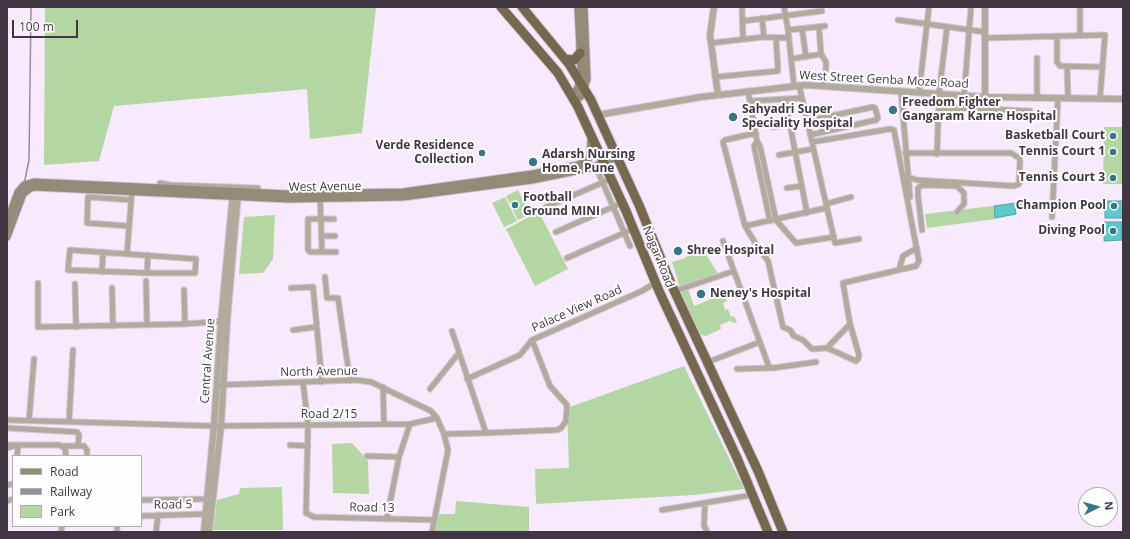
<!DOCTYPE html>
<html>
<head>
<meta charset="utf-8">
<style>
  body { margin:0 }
  #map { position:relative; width:1130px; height:539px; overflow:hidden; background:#f7eafc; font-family:"Open Sans",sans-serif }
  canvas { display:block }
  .frame { position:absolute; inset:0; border:8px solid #403743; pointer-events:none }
  .legend { position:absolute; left:12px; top:455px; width:130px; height:72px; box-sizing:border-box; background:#fdfdfd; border:1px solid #b1aeb3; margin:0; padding:5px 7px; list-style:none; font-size:12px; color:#403743 }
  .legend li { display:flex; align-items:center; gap:8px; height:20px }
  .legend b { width:20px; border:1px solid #b1aeb3 }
  .north { position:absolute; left:1078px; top:487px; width:40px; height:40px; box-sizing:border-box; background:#fdfdfd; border:1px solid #b1aeb3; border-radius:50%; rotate:84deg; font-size:11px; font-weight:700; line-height:16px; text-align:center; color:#403743 }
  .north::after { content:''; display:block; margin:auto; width:14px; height:18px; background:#357689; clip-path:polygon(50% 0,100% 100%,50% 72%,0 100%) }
  .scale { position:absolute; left:12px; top:20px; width:66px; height:18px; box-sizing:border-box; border:2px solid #403743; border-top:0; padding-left:5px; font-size:12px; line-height:14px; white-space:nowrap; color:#403743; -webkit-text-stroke:3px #fdfdfd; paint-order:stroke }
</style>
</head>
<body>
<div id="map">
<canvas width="1130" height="539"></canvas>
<div class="frame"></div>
<ul class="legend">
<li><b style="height:5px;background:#938a77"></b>Road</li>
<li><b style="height:5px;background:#968c9a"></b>Railway</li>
<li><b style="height:11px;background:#b4d6a2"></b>Park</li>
</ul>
<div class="north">N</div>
<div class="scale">100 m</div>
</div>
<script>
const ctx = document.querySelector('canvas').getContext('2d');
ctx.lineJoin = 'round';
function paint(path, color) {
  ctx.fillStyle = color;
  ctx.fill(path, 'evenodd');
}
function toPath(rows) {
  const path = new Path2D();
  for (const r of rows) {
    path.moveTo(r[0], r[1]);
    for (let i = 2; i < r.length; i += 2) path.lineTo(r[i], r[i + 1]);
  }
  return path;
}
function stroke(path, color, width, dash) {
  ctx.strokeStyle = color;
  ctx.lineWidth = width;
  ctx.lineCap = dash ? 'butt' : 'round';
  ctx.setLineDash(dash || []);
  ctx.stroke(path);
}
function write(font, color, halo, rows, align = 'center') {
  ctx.font = font + ' "Open Sans",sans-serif';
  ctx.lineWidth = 4;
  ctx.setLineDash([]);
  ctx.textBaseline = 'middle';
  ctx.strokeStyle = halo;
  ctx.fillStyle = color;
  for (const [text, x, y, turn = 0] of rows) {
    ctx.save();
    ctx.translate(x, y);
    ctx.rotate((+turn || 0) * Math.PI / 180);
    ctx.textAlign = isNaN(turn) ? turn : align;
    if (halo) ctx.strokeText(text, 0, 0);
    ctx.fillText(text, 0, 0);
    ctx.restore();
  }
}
paint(toPath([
  [45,7,376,7,362,133,310,139,307,89,114,106,99,161,44,165],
  [1104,127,1123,127,1123,184,1103,184],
  [518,190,530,214,518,220,506,196],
  [505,197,517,221,504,227,492,203],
  [993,206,995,219,927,228,925,214],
  [539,212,568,269,535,286,506,229],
  [275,215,273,259,263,273,239,274,244,217],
  [690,253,694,256,705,253,719,275,680,288,672,262,685,258],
  [688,289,694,306,724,294,727,301,723,303,725,310,728,309,731,317,734,316,737,322,734,323,730,321,720,325,721,329,706,336,697,334,680,291],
  [684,366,744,489,694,495,536,504,535,469,569,468,567,408],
  [352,443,368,461,369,494,333,493,332,444],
  [282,487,283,530,213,530,217,500,239,494,240,488],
  [456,501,529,507,529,532,434,532,438,514,455,514]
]), '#b4d6a2');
const water = toPath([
  [1105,201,1123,201,1123,218,1105,218,1105,201],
  [1023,202,1023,204,1015,206,1016,214,995,218,994,206,1023,202],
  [1105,222,1122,222,1122,240,1104,241,1105,222]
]);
paint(water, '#5acacb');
stroke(water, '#529ea2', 1);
const minor = toPath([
  [742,7,743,39],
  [784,7,788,30,794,86],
  [1080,7,1080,35],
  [762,18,764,37],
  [898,20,985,32],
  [743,21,822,11],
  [802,29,806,57],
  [788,30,825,26],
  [1057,36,1057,62,1060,66,1103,67],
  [985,38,1105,35,1100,98],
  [711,43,764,37,789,38],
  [821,54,826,62,826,68,823,86],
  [1037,58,1037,98],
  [791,59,821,54,819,27],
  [1067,66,1068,98],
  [715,77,778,71,776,38],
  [799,85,835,243,859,239],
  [748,91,757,141,760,146,776,220,796,243,834,237],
  [901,91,910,197],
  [919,92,929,7],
  [964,96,971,7],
  [785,99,807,213],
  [750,101,802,98],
  [939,111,965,108,1030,111],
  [820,118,823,132],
  [807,121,873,107,875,108,878,118,876,120,810,135],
  [773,127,790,124],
  [756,133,725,140,723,142,745,226,759,249,768,261,783,327,790,330,794,336,803,340,812,349,827,348,856,361,858,359,859,355,850,324,843,283,916,266,919,261,894,130,890,129,812,142],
  [757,141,754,146,770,221],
  [905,153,1011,153,1019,158,1020,161,1019,184,1014,186,917,180,908,177],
  [937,154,939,94,947,27],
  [779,155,813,149],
  [596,167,630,246],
  [160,183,170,185,258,188],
  [787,188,802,186],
  [132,190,127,254,196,259,195,273,147,273],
  [320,195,322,252],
  [826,204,851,197],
  [546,207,611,179],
  [1052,217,1058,98],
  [334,219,308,219,308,250,310,252,336,252],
  [129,226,87,223,88,197,131,200],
  [745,226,826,208],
  [922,230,918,196,918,188,922,185,957,186,964,193,964,204,957,212],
  [556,232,622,203],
  [322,236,335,236],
  [723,241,769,367,773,368,816,362],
  [127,254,70,250,68,270,147,273,148,255],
  [567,258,633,229],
  [899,270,903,256,917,248],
  [102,272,103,252],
  [325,277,327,298,338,298,350,381],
  [146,281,147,325],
  [38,283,38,327,185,324,225,321],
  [75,284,76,327],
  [112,288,113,326],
  [291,288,313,287,322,382],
  [184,290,185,324],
  [675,291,734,271],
  [293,330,316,327],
  [827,348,850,324],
  [708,362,760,342],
  [737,369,771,368],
  [467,379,520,355,532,340,642,291,655,283],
  [303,382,308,425,306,513,314,517,435,520],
  [220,385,356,380,371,382,431,411,437,418,444,434,448,450,432,532],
  [383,387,384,424],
  [430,389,458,354],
  [7,420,214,426,410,424,437,418],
  [29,421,34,359],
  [69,422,73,350],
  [7,428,77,432,79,435,78,446],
  [486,433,557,430,561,428,566,421,567,405,550,386,532,340],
  [444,434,486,433,452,331],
  [7,445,59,445,65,448,66,456],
  [290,445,308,446],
  [63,446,84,446,87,450,87,456],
  [7,448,14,446],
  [17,456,18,446],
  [367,456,399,457],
  [7,485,13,484],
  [141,500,210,499],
  [7,501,13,499],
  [705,503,704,525,707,532],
  [662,510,752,495],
  [141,516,205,514],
  [387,518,399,457,410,424],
  [61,532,62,526],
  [117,532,117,526],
  [156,532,158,515]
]);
const tertiary = toPath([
  [714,7,710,35,718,95],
  [985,97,985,7],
  [598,115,701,97,806,85,985,97,1123,99],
  [204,532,214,426,221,321,233,193],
  [209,532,221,426,227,321,238,193]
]);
const secondary = toPath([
  [572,95,578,88,581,71,578,7],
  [575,102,582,95,587,79,584,7],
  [7,222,18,192,24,185,34,182,288,194,403,192,532,174,578,165,588,160,590,156,591,140],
  [7,237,23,194,29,189,34,187,288,199,403,197,532,180,591,168,617,157]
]);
const trunk = toPath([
  [501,7,558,73,578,107,626,211,659,291,737,458,768,532],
  [522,7,569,64,591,100,639,205,672,286,758,471,783,532],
  [565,59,574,60,580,53]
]);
stroke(minor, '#d2c6d7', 7);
stroke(tertiary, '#d2c6d7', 8);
stroke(secondary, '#d2c6d7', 9);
stroke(trunk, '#d2c6d7', 11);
stroke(minor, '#b1ab9e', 5);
stroke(tertiary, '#b1ab9e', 6);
stroke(secondary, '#938a77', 7);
stroke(trunk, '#74684e', 9);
stroke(toPath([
  [7,240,20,204,29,160,31,7]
]), '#968c9a', 1.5);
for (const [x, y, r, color] of [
  [893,110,5,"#357689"],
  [733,117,5,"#357689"],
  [1113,136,4,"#357689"],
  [1113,152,4,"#357689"],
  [482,153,4,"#357689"],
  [533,162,5,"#357689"],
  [1113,178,4,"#357689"],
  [515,205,4,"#357689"],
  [1114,206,4,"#357689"],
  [1113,231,4,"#357689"],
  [678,251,5,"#357689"],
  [701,294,5,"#357689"]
]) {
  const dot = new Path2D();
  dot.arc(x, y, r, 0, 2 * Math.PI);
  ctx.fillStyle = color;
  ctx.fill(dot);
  stroke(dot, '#fdfdfd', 1.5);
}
write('12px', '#403743', '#fdfdfd', [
  ["West Street Genba Moze Road",884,80,3],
  ["West Avenue",325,187,-1],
  ["Nagar Road",658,257,68],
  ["Palace View Road",577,309,-24],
  ["Central Avenue",208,361,-86],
  ["North Avenue",319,372,-1],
  ["Road 2/15",329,415],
  ["Road 5",173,505,-1],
  ["Road 13",372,508,1]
]);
write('bold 12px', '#403743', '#fdfdfd', [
  ["Freedom Fighter",902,103],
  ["Gangaram Karne Hospital",902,117],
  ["Sahyadri Super",742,110],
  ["Speciality Hospital",742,124],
  ["Basketball Court",1105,136,"right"],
  ["Verde Residence",474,146,"right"],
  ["Collection",474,160,"right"],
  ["Tennis Court 1",1105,152,"right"],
  ["Adarsh Nursing",542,155],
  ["Home, Pune",542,169],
  ["Tennis Court 3",1105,178,"right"],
  ["Football",523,198],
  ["Ground MINI",523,212],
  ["Champion Pool",1106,206,"right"],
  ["Diving Pool",1105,231,"right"],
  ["Shree Hospital",687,251],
  ["Neney's Hospital",710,294]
], 'left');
</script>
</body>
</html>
